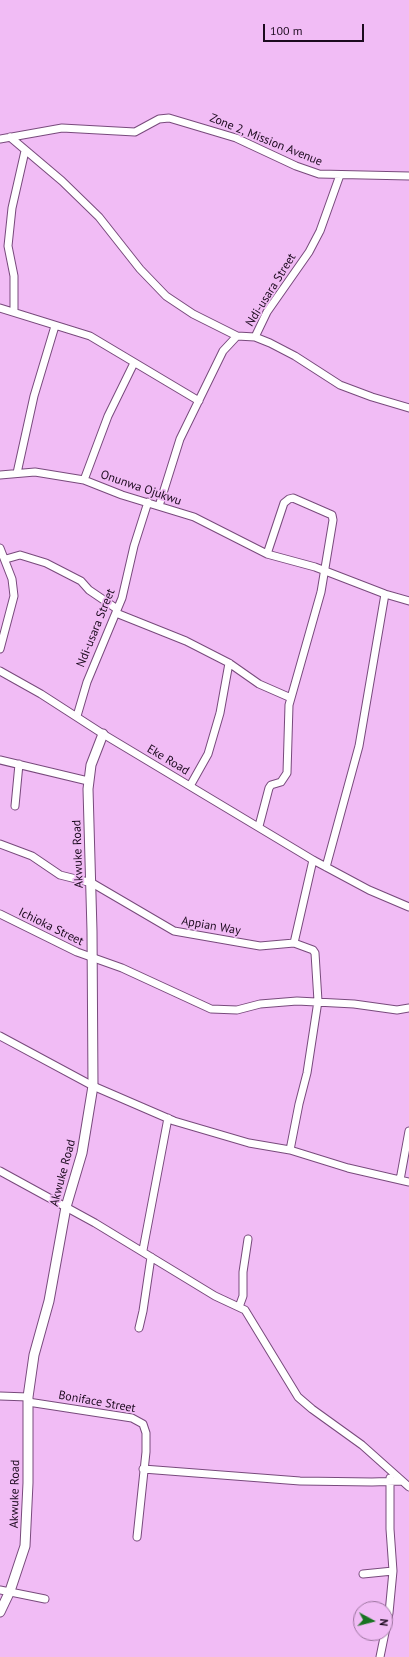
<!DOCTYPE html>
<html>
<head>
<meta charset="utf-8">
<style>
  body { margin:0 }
  #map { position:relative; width:409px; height:1657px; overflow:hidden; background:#f1bcf5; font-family:"PT Sans",sans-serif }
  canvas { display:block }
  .north { position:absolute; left:353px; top:1601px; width:40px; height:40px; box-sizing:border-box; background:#f1bcf5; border:1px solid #9c759f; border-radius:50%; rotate:97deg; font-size:11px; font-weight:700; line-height:16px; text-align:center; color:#1c0a1e }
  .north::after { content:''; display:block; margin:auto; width:14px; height:18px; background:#187321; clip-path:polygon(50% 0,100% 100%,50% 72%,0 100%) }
  .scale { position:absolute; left:263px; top:24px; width:101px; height:18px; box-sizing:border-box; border:2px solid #1c0a1e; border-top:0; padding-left:5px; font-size:12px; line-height:14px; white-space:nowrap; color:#1c0a1e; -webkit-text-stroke:3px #f1bcf5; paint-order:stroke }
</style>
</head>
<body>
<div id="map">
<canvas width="409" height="1657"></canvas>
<div class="north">N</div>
<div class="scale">100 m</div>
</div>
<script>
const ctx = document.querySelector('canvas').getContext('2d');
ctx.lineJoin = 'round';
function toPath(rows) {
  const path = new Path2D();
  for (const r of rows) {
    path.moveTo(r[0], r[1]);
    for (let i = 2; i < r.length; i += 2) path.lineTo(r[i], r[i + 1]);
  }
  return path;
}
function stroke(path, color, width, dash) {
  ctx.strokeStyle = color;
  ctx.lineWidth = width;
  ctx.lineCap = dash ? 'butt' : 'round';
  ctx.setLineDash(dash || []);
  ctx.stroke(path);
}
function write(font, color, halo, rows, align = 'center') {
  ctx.font = font + ' "PT Sans",sans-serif';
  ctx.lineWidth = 3.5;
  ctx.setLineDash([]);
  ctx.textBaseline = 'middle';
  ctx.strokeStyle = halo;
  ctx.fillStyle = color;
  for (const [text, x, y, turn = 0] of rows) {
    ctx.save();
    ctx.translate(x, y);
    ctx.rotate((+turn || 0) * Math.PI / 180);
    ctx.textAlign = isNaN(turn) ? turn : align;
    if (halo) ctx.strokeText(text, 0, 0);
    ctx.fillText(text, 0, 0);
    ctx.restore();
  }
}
const minor = toPath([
  [10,137,62,181,99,217,140,269,166,296,193,314,237,336],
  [0,139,62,128,135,132,159,119,169,118,236,138,296,166,319,174,409,176],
  [0,308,90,336,199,401],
  [14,311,14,276,8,246,12,208,25,151],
  [255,337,267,312,309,252,320,231,340,175],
  [17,473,34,396,55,326],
  [0,475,35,472,84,480,122,495,194,517,267,554,315,567,385,594,409,601],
  [84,480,108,416,134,363],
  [159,506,180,439,223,351,237,336,255,337,270,343,295,356,340,385,372,397,409,408],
  [0,548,12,579,14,596,0,649],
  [6,559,20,555,46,563,81,581,89,590,117,609],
  [116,613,186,641,229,663,259,684,291,698],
  [0,671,41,694,103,734,313,860,369,890,409,907],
  [77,716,87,682,122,598,134,546,148,502],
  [0,760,88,781],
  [190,786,208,754,220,713,229,663],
  [15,806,19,764],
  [259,826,269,788,271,785,281,782,287,773,289,705,321,592,333,520,332,515,293,498,289,499,284,503,267,554],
  [0,844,32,856,60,875,92,883,174,931,260,946,294,943,313,950,315,953,318,1001,307,1073,299,1104,290,1150],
  [326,867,359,746,385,594],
  [0,914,77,952,122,968,211,1009,237,1010,260,1004,297,1001,354,1004,397,1010,409,1008],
  [294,943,313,860],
  [0,1036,93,1086,174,1121,249,1143,290,1150,348,1168,409,1182],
  [0,1171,95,1223,215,1296,245,1310,298,1397,312,1409,362,1445,409,1487],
  [400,1180,409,1131],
  [143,1250,168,1118],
  [239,1307,243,1296,243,1272,248,1239],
  [139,1328,143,1311,151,1257],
  [0,1396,28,1397],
  [28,1402,132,1418,143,1424,146,1433,146,1452,137,1537],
  [143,1469,300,1481,372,1482,402,1481],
  [363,1574,393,1571],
  [0,1590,45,1599],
  [380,1657,389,1613,393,1571,390,1529,390,1478]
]);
const secondary = toPath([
  [0,1612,10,1591,25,1546,28,1483,28,1397,34,1355,49,1301,66,1207,82,1153,93,1086,92,931,88,789,91,765,103,734]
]);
stroke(minor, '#784a7c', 9);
stroke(secondary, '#784a7c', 11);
stroke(minor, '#fff', 7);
stroke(secondary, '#fff', 9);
write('12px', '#1c0a1e', '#f1bcf5', [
  ["Zone 2, Mission Avenue",266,140,22],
  ["Ndi-usara Street",271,290,-58],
  ["Onunwa Ojukwu",141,488,19],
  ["Ndi-usara Street",96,628,-68],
  ["Eke Road",168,760,31],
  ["Akwuke Road",78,854,-92],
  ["Appian Way",211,926,10],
  ["Ichioka Street",51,927,26],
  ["Akwuke Road",63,1173,-75],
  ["Boniface Street",97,1402,10],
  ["Akwuke Road",15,1494,-89]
]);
</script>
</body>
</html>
